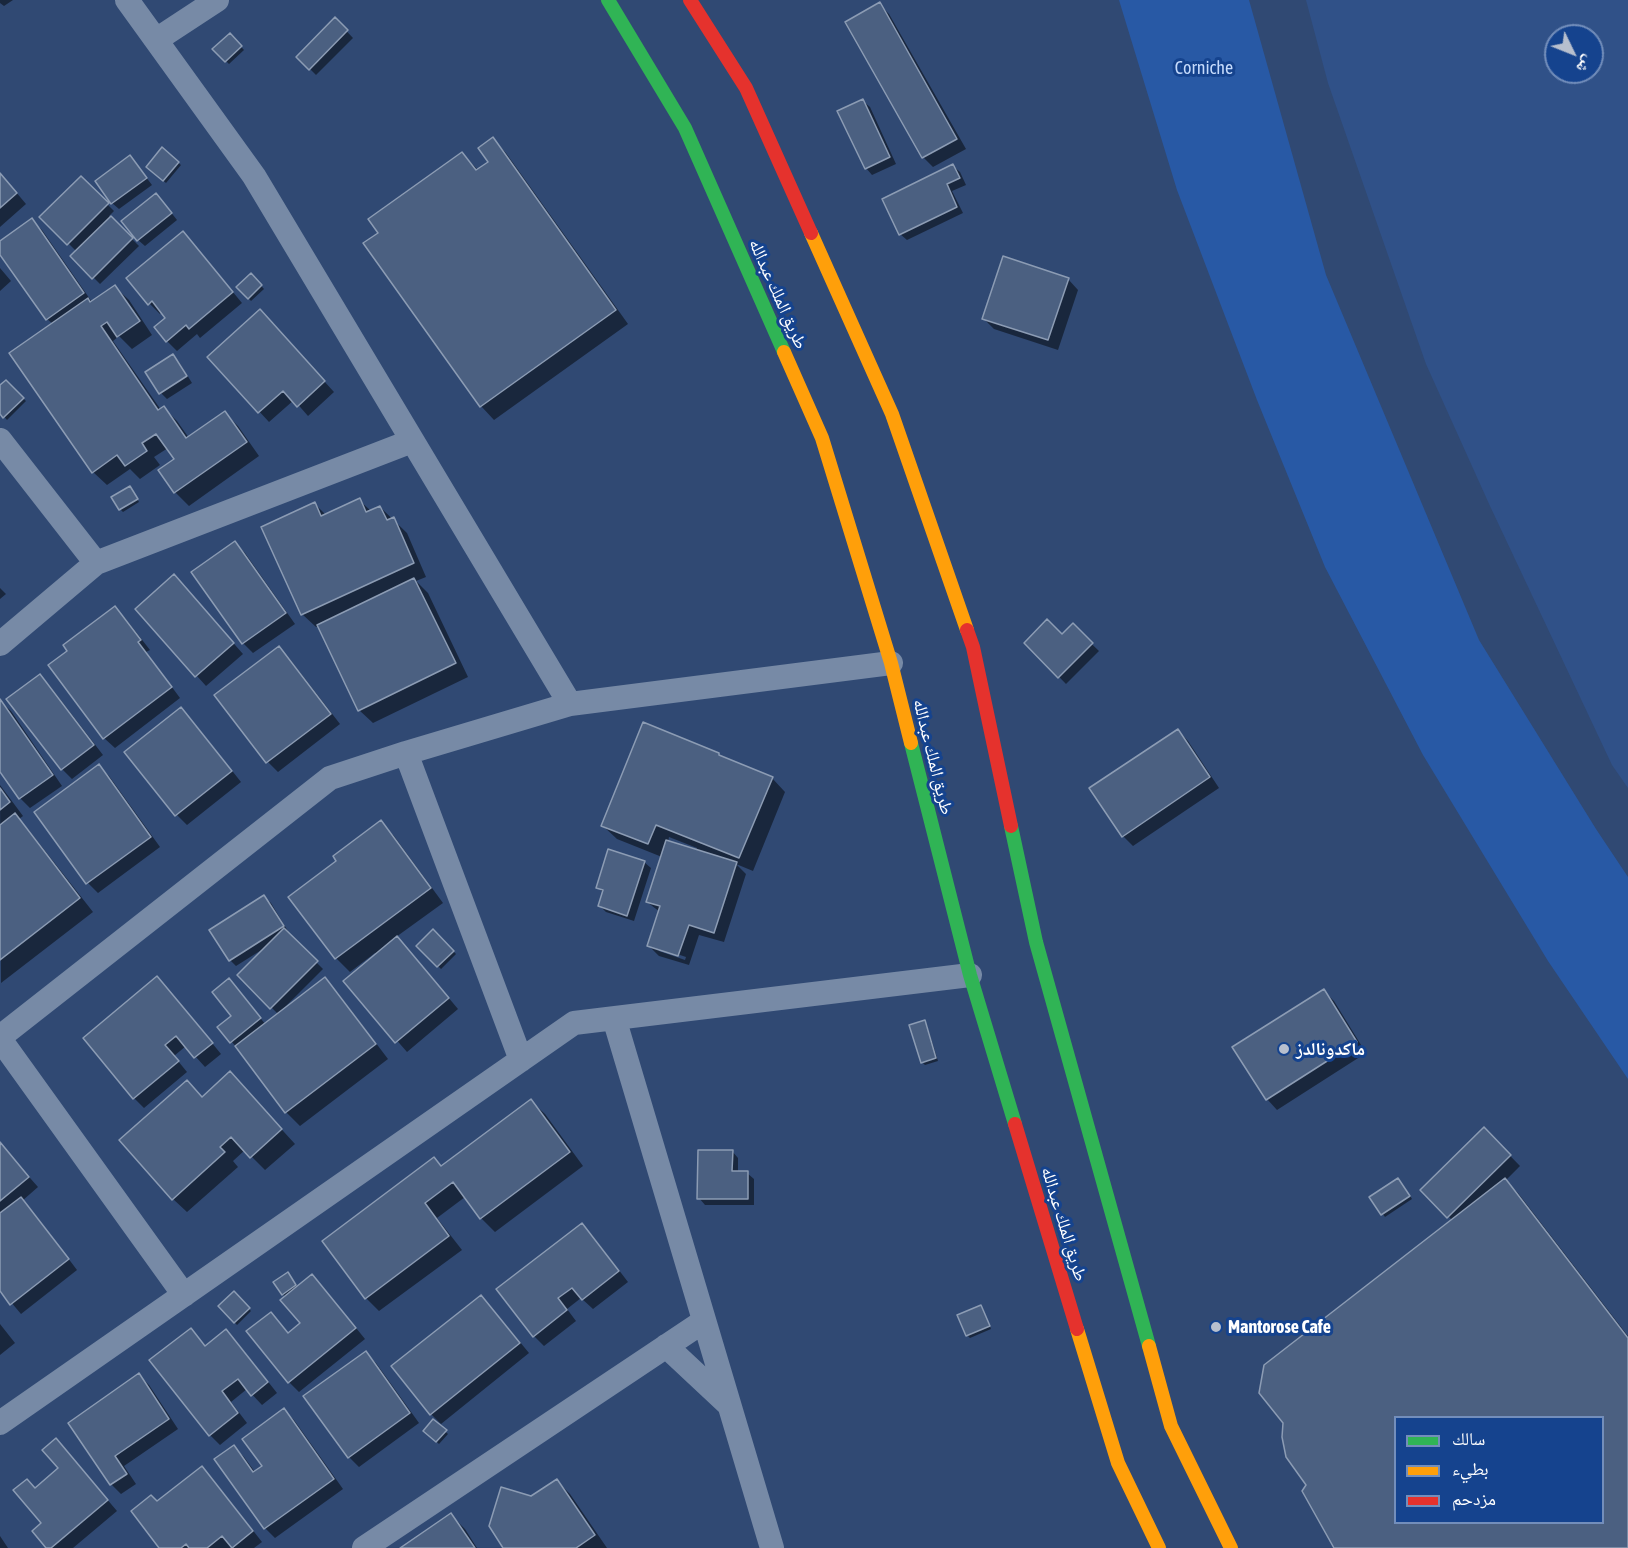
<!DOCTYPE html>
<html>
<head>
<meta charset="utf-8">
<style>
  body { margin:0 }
  #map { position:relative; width:1628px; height:1548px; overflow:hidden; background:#304973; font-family:"Asap Condensed","Noto Naskh Arabic",sans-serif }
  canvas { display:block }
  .legend { position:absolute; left:1394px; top:1416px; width:210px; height:108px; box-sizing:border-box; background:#15438e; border:2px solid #738ebb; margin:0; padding:8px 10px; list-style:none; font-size:18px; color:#fff }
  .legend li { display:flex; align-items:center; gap:12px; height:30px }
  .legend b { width:30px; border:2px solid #738ebb }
  .north { position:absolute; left:1544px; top:24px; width:60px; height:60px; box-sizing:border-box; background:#15438e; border:2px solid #738ebb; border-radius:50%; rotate:133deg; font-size:16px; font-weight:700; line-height:24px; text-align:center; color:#fff }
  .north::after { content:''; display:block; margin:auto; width:21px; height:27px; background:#b7bfce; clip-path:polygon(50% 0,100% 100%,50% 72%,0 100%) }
</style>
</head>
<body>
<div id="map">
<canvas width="1628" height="1548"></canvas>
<ul class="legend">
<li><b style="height:8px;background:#30b455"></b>سالك</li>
<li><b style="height:8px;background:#ff9f0a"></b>بطيء</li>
<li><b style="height:8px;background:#e5322d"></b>مزدحم</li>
</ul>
<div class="north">ش</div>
</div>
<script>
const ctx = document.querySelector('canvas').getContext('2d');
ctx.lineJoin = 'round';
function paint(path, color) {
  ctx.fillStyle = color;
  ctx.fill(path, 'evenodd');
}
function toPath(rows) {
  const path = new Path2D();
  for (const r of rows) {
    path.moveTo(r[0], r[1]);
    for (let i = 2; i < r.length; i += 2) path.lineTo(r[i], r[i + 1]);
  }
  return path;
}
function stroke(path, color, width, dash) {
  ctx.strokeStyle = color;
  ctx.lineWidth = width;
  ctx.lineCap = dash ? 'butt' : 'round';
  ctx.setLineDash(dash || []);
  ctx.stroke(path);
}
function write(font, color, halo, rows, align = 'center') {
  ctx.font = font + ' "Asap Condensed","Noto Naskh Arabic",sans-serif';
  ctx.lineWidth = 6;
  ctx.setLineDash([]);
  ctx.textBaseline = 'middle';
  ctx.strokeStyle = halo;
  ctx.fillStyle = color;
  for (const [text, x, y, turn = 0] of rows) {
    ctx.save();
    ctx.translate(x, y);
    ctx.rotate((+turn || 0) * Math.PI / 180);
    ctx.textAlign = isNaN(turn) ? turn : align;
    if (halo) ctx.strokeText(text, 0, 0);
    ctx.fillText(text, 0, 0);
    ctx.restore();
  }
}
paint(toPath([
  [1119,0,1249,0,1326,275,1479,640,1596,829,1628,877,1628,1079,1548,961,1423,755,1325,567,1257,400,1177,190]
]), '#2859a5');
paint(toPath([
  [1306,0,1628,0,1628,788,1612,765,1490,506,1426,364,1328,83],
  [1556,36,1592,36,1592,72,1556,72]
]), '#305188');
paint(toPath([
  [0,0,13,0,4,6,0,3],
  [879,4,889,14,966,149,933,167,923,157],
  [335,19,353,38,316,75,298,57],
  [230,35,244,50,229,64,214,49],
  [863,101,870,107,896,164,872,175,866,168],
  [493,139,506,153,628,324,494,420,481,406,380,233,462,153,478,170,490,162],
  [162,150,181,165,166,183,148,167],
  [130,156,152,185,119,209,112,203],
  [953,166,960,172,966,185,952,191,963,213,907,240,900,234],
  [0,173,26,204,0,227],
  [81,178,114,211,109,216,139,246,100,284,72,256,77,252,42,217],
  [162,201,177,220,145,246,138,240],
  [32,220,42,230,92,302,115,287,129,300,152,335,132,349,119,336,113,341,161,410,164,408,177,421,189,438,225,413,238,426,259,456,189,506,175,492,176,459,168,448,154,457,160,465,140,479,130,469,107,485,93,472,53,324,47,319,0,252,0,242],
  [193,244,242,303,200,338,197,334,177,351,167,341,167,318,162,311,160,314,150,304,129,278],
  [0,268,11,281,0,291],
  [251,275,264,289,251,301,238,287],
  [1068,279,1078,290,1058,350,994,329,984,319],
  [270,322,334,392,308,416,294,400,269,422,209,357],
  [173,356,179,362,192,383,167,399,161,393],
  [6,382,26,401,7,420,0,412,0,388],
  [132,490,139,502,123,512,120,509],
  [359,500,371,511,380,507,407,533,426,577,416,581,428,593,468,677,373,723,359,710,319,626,316,627,302,614,315,504,326,515],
  [235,543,245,553,295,624,253,653,243,643,193,572],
  [184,587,243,654,206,686,137,609],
  [0,588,6,594,0,599],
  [115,608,125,618,150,650,146,652,180,698,115,748,104,738,69,651],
  [1073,626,1099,651,1066,684,1026,643,1062,636],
  [279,648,289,658,340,724,278,772,268,762,216,695],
  [40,676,50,686,103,755,72,779,62,769,8,700],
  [0,701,11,711,62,786,30,808,20,798,0,769],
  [181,709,191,719,241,782,187,825,177,815,127,752],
  [1178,730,1188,741,1219,788,1133,846,1123,836],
  [719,754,723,758,772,778,785,792,753,871,736,864,746,874,724,942,699,935,689,965,659,956,649,946,660,912,647,902,662,857,617,839,603,826],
  [669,837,697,848,696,851,668,842],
  [659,948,686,957,685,960,659,951],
  [99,766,109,776,160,847,98,893,88,883,36,812],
  [0,785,23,816,19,819,28,829,93,912,1,983],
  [381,822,394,836,443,903,396,937,407,948,458,1009,407,1052,345,981,377,955,375,953,350,972,336,958,291,897,338,861],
  [644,862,651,868,634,921,606,912,600,906,604,894,598,887],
  [264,897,271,903,289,933,288,934,323,969,283,1009,284,1010,325,979,338,993,388,1059,300,1126,286,1112,238,1049,219,1027,233,1016,235,987,266,1025,279,1015,239,975,263,949,236,966,230,960],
  [433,931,456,954,441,969,418,946],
  [157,978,167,988,221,1054,205,1067,186,1046,174,1056,187,1072,144,1108,134,1098],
  [1324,991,1334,1001,1366,1053,1277,1110,1267,1099],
  [924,1022,927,1025,938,1061,925,1065,922,1062],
  [230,1073,295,1144,265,1170,245,1150,233,1161,238,1167,187,1212,173,1199,202,1098],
  [531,1101,545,1114,583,1166,495,1232,481,1218,465,1197,437,1218,462,1250,379,1311,366,1298,442,1167],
  [1484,1129,1520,1166,1505,1181,1518,1193,1628,1336,1628,1548,1336,1548,1452,1220,1422,1190],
  [1396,1418,1602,1418,1602,1522,1396,1522],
  [0,1144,38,1187,22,1201,31,1209,77,1270,21,1314,0,1289],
  [732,1151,738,1158,738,1173,747,1173,754,1179,754,1205,705,1205,699,1198],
  [1401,1182,1412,1199,1385,1217,1371,1198],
  [582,1225,592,1235,628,1282,593,1309,581,1298,567,1309,576,1321,544,1346,534,1336],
  [312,1276,322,1286,365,1339,299,1392,289,1382,271,1314,289,1334,302,1323,283,1294,291,1277,298,1287],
  [234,1293,251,1311,237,1325,220,1306],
  [481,1297,491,1307,529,1353,441,1424,431,1414],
  [981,1306,983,1309,991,1329,970,1338,967,1335],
  [0,1324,15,1343,0,1355],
  [191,1330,206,1346,226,1331,236,1341,277,1393,262,1405,247,1389,231,1402,247,1423,220,1445,210,1435],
  [366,1353,376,1363,419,1423,359,1467,349,1457],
  [139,1375,149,1385,178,1429,124,1466,136,1484,121,1494,111,1484,70,1423],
  [284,1410,294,1420,343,1489,275,1538,265,1528,234,1447,244,1457,255,1472,264,1466],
  [434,1421,448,1434,439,1444,425,1431],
  [66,1451,117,1511,73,1548,48,1548,35,1490,60,1469],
  [202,1468,212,1478,262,1542,254,1548,234,1548,232,1546,230,1548,161,1548],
  [557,1481,570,1494,607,1548,505,1548,532,1498],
  [451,1515,465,1529,477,1548,403,1548],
  [0,1536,8,1548,0,1548]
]), '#0007');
const building = toPath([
  [880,2,957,139,922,158,845,22,880,2],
  [335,17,348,30,309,70,296,57,335,17],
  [230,33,242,46,225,62,212,49,230,33],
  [863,99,890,157,865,169,837,111,863,99],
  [493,137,616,310,480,407,363,243,378,233,368,219,462,152,476,170,488,162,478,148,493,137],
  [162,147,179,162,163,181,146,167,162,147],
  [130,155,147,178,111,204,95,181,130,155],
  [953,164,960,178,947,184,957,207,899,235,882,199,953,164],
  [0,173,17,193,0,208,0,173],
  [81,176,109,203,67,245,39,217,81,176],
  [156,193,172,213,137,241,121,221,156,193],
  [111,216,133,238,92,279,70,256,111,216],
  [32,218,84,293,46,320,0,255,0,241,32,218],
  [183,231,233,292,189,329,186,325,166,342,154,327,165,318,152,301,148,305,126,278,183,231],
  [1003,256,1069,278,1048,340,982,319,1003,256],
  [251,273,262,285,248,299,236,287,251,273],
  [115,285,140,321,117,337,107,322,101,326,158,410,164,406,186,438,225,411,247,442,174,493,158,470,174,459,156,434,142,443,147,451,125,466,117,455,92,473,9,353,88,298,90,302,115,285],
  [260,309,325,381,297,407,283,391,258,413,207,357,260,309],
  [173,354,187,376,159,394,145,372,173,354],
  [6,380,24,398,3,418,0,414,0,385,6,380],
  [130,486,138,499,119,510,111,497,130,486],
  [360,498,366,512,380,506,387,520,394,517,414,563,301,615,261,527,315,502,321,516,360,498],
  [235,541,286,613,242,644,191,572,235,541],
  [174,574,234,643,195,677,135,609,174,574],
  [414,578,456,663,358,711,317,625,414,578],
  [115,606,141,640,138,642,172,687,103,739,48,665,67,651,63,645,115,606],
  [1047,619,1062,634,1073,623,1093,643,1058,678,1024,643,1047,619],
  [279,646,331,714,266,763,214,695,279,646],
  [40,674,94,745,61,770,6,699,40,674],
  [0,699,53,775,19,799,0,772,0,699],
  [181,707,232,771,175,816,124,752,181,707],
  [643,722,719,753,719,755,773,777,739,858,656,825,648,844,601,826,643,722],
  [1178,729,1210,777,1122,837,1089,788,1178,729],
  [99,764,151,837,86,884,34,812,99,764],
  [0,788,10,802,0,810,0,788],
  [15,813,80,898,0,960,0,825,15,813],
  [381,820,431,888,335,959,288,897,336,861,333,856,381,820],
  [666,840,737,862,714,933,689,925,678,956,647,946,660,906,646,902,666,840],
  [608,849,645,861,627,916,598,906,603,890,596,888,608,849],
  [264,895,284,926,229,961,209,930,264,895],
  [284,928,318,961,270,1009,237,975,284,928],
  [433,929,454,951,437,967,416,946,433,929],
  [397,936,449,998,395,1043,343,981,397,936],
  [157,976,213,1043,194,1058,176,1036,165,1045,179,1061,133,1099,83,1038,157,976],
  [325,977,376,1044,285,1113,235,1046,325,977],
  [229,978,261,1018,230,1043,217,1027,231,1016,212,992,229,978],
  [1324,989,1357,1042,1266,1100,1232,1047,1324,989],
  [925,1020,936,1058,921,1063,909,1025,925,1020],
  [230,1071,282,1129,250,1158,231,1137,220,1147,225,1152,172,1200,119,1140,187,1080,202,1097,230,1071],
  [531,1099,570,1152,480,1219,453,1182,425,1203,449,1236,365,1299,322,1241,434,1157,441,1166,531,1099],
  [1484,1127,1511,1155,1447,1218,1420,1190,1484,1127],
  [0,1142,29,1177,0,1201,0,1142],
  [698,1150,733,1150,732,1171,748,1171,748,1199,697,1199,698,1150],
  [1398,1178,1410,1196,1381,1215,1369,1197,1398,1178],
  [1505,1178,1628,1338,1628,1548,1334,1548,1302,1491,1306,1485,1286,1457,1282,1437,1283,1423,1259,1393,1264,1365,1505,1178],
  [1396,1418,1602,1418,1602,1522,1396,1522,1396,1418],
  [21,1197,69,1259,10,1305,0,1291,0,1213,21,1197],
  [582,1223,619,1271,582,1300,572,1288,558,1298,567,1310,533,1337,496,1289,582,1223],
  [288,1272,296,1285,282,1295,273,1282,288,1272],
  [312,1274,356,1328,288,1383,246,1331,271,1312,288,1333,300,1323,280,1300,312,1274],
  [234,1291,250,1308,234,1323,218,1306,234,1291],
  [481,1295,520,1343,430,1415,391,1366,481,1295],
  [981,1305,990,1326,966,1336,957,1315,981,1305],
  [191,1328,205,1346,226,1329,268,1382,251,1396,238,1379,222,1391,238,1413,209,1436,149,1360,191,1328],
  [366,1351,410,1413,348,1458,303,1396,366,1351],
  [139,1373,169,1419,115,1456,127,1474,110,1485,68,1423,139,1373],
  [284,1408,334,1479,264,1529,214,1459,234,1445,253,1472,262,1466,242,1439,284,1408],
  [433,1419,447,1430,436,1442,423,1431,433,1419],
  [56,1438,108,1500,51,1548,46,1548,32,1531,41,1523,13,1490,27,1479,35,1488,58,1468,42,1450,56,1438],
  [202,1466,253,1531,232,1548,222,1536,207,1548,189,1548,186,1544,181,1548,159,1548,131,1511,151,1495,157,1501,202,1466],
  [557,1479,595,1535,576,1548,503,1548,489,1526,501,1487,531,1496,557,1479],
  [451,1513,475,1548,400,1548,451,1513]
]);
paint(building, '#4b6081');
stroke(building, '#8c9cb4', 1.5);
stroke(toPath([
  [127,0,254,176,570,704],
  [156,40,217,0],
  [0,440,96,563],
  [0,644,96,563,412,441],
  [406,753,521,1060],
  [614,1018,772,1548],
  [0,1037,330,778,406,753,570,704,891,663],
  [0,1039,184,1295],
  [666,1346,728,1404],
  [0,1423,574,1023,970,975],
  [364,1548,704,1321]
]), '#778aa6', 24);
stroke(toPath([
  [608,0,685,128,784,352],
  [911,743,970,975,1015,1124],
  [1011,826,1036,942,1149,1346]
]), '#30b455', 14);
stroke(toPath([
  [811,233,892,414,967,630],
  [784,352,822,438,891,663,911,743],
  [1077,1329,1118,1463,1159,1548],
  [1149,1346,1171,1426,1231,1548]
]), '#ff9f0a', 14);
stroke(toPath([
  [690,0,746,88,811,233],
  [967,630,973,647,1011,826],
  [1015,1124,1077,1329]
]), '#e5322d', 14);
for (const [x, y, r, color] of [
  [1284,1049,6,"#b7bfce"],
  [1216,1327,6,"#b7bfce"]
]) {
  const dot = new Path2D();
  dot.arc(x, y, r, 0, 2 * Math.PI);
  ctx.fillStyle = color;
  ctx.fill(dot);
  stroke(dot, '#15438e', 2);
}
write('18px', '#c6dbfc', '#15438e', [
  ["Corniche",1204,68]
]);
write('18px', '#fff', '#15438e', [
  ["طريق الملك عبدالله",778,294,66],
  ["طريق الملك عبدالله",933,757,76],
  ["طريق الملك عبدالله",1064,1224,73]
]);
write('bold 18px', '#fff', '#15438e', [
  ["ماكدونالدز",1296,1049],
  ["Mantorose Cafe",1228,1327]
], 'left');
</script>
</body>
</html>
